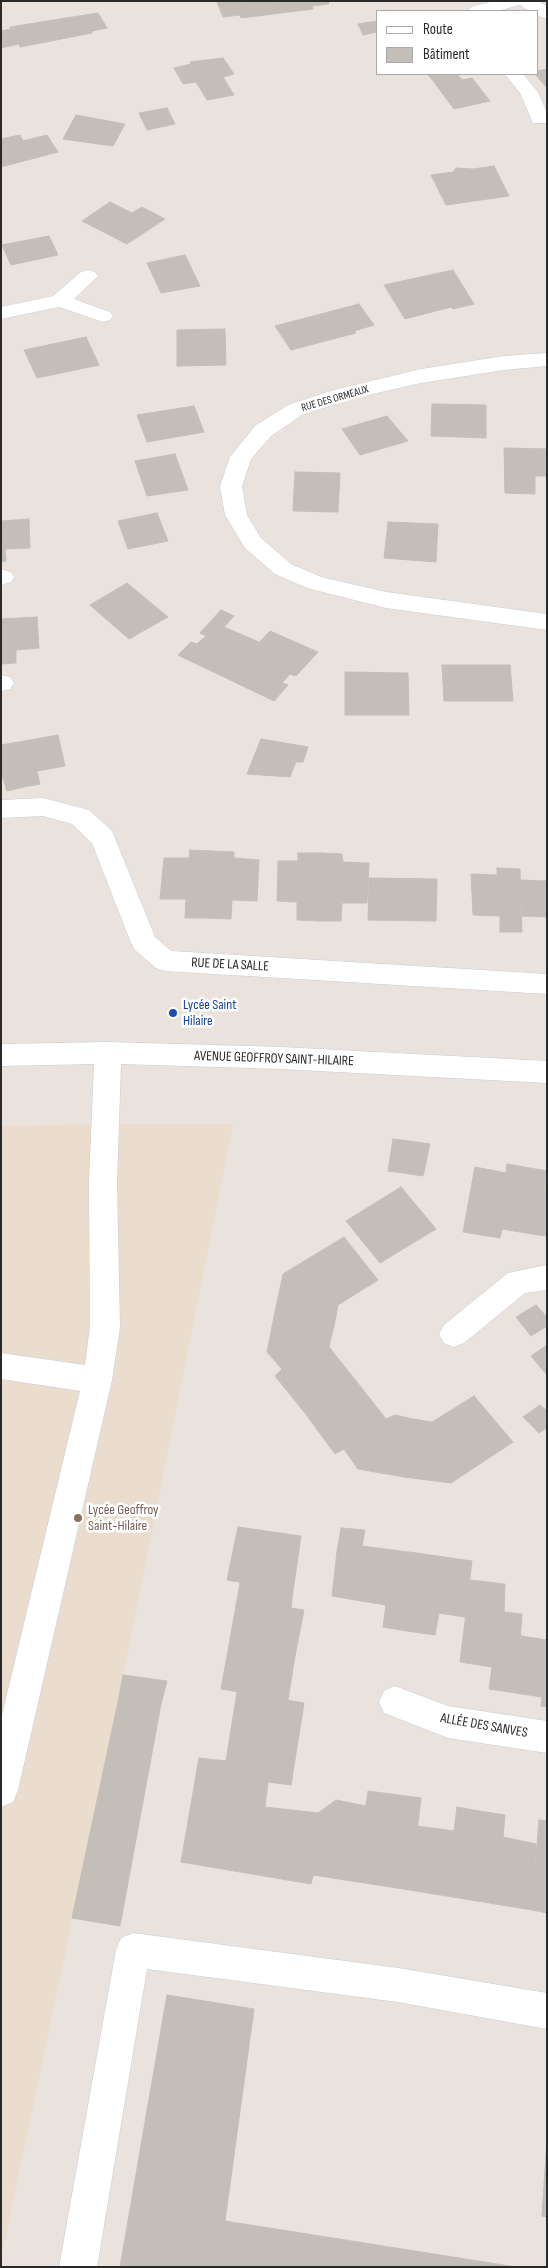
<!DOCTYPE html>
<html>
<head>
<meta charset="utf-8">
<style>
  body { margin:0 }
  #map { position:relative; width:548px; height:2268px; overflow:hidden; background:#eae2dc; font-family:"Sofia Sans Condensed",sans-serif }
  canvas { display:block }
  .frame { position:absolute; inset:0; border:2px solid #292929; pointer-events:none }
  .legend { position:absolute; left:376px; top:10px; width:162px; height:65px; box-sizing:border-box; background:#fff; border:1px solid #a9a9a9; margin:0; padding:6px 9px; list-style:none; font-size:15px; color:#292929 }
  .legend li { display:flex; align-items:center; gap:10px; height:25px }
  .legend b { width:25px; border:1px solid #a9a9a9 }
</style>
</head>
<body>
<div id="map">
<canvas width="548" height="2268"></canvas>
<div class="frame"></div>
<ul class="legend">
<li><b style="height:6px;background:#fff"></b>Route</li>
<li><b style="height:14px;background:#c3beb8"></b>Bâtiment</li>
</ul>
</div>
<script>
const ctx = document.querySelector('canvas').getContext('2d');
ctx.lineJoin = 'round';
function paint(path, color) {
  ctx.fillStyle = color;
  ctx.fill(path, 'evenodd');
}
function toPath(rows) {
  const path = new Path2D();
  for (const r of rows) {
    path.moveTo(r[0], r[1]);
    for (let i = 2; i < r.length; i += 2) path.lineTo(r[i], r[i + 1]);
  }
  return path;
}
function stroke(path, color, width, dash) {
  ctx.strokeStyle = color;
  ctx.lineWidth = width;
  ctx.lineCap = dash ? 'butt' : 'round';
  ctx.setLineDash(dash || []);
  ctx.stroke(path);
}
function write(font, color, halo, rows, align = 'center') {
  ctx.font = font + ' "Sofia Sans Condensed",sans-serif';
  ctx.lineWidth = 5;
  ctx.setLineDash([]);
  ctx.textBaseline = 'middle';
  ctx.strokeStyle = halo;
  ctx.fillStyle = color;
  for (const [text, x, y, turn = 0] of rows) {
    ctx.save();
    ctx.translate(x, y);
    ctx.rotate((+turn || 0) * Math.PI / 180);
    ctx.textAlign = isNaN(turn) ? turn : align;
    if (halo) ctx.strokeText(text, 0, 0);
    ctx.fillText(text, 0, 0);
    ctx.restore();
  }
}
paint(toPath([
  [116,1124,233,1124,119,1697,1,2259,1,1126]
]), '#ebddcd');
const building = toPath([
  [328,1,329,4,312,6,313,9,241,18,240,15,223,17,217,2,328,1],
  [98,13,107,28,92,31,92,33,20,47,19,44,1,48,1,31,11,29,10,27,98,13],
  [377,21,377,32,363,35,358,24,377,21],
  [223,58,234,74,223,77,234,95,207,100,196,82,183,84,174,68,191,64,190,62,223,58],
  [547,69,547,88,535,74,537,71,547,69],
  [427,74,453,74,431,78,427,74],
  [453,74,457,74,462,80,472,78,490,101,454,109,431,78,453,74],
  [167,108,175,124,147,130,139,113,167,108],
  [76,115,125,124,113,146,63,139,76,115],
  [20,135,23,141,47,135,58,152,1,167,1,139,20,135],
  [494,166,509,196,446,205,431,175,453,172,456,168,473,169,494,166],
  [110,202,132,213,142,207,165,219,127,244,82,221,110,202],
  [49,236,58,255,11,265,2,245,49,236],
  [185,255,200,286,161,293,147,263,185,255],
  [453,270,474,304,453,309,451,307,405,319,384,285,453,270],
  [359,304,374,325,354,331,356,333,291,350,275,326,359,304],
  [225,329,226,365,177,366,177,330,225,329],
  [86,337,99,365,37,378,24,350,86,337],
  [432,404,486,405,486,438,431,436,432,404],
  [194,406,204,432,147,442,137,415,194,406],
  [387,416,408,441,360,455,342,429,387,416],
  [504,448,547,449,547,476,535,476,535,494,505,493,504,448],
  [175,454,188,490,147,496,135,461,175,454],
  [295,472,340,473,338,512,293,511,295,472],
  [157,513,168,541,128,549,118,521,157,513],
  [29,519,30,548,5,549,6,561,1,562,1,521,29,519],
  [388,522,438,524,436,562,384,558,388,522],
  [127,583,168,617,129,639,90,605,127,583],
  [221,610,234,616,224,627,259,642,226,678,178,655,191,642,197,644,206,636,200,633,221,610],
  [37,617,39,648,16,650,16,663,1,664,1,619,37,617],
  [270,631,318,652,296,676,290,674,282,683,288,685,274,701,226,678,270,631],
  [442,665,510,665,513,701,444,701,442,665],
  [345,672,408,673,409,715,345,715,345,672],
  [58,735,65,766,37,771,40,784,24,787,13,743,58,735],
  [261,739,302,746,290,777,247,774,261,739],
  [13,743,24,787,7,791,3,778,1,778,1,745,13,743],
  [302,746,308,747,303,762,296,762,302,746],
  [190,850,211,851,207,918,185,918,186,899,160,899,164,858,189,858,190,850],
  [211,851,234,852,234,858,259,860,257,901,232,900,231,919,207,918,211,851],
  [298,853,321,853,319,921,297,920,297,902,277,901,278,861,298,861,298,853],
  [321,853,342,854,343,862,369,863,367,903,342,903,341,921,319,921,321,853],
  [497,868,520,869,522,932,500,932,500,916,473,915,471,874,497,875,497,868],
  [369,878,437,879,436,921,368,920,369,878],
  [520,880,547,881,547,917,521,916,520,880],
  [393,1139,409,1141,404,1173,388,1171,393,1139],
  [409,1141,430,1144,423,1176,404,1173,409,1141],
  [507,1164,547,1171,538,1235,502,1229,500,1238,463,1232,475,1167,506,1173,507,1164],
  [547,1180,547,1236,538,1235,547,1180],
  [401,1187,436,1229,380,1263,346,1221,401,1187],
  [344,1237,378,1280,338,1305,335,1321,275,1312,283,1274,344,1237],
  [536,1305,547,1317,547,1326,531,1336,516,1317,536,1305],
  [275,1312,335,1321,329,1347,356,1381,305,1413,275,1376,282,1369,267,1352,275,1312],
  [547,1345,547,1375,531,1356,547,1345],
  [356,1381,386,1419,395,1415,413,1419,404,1477,358,1469,344,1449,335,1454,305,1413,356,1381],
  [474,1396,513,1442,451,1483,404,1477,413,1419,432,1422,474,1396],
  [540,1405,547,1411,547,1428,539,1433,523,1417,540,1405],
  [238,1527,301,1536,293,1591,227,1580,238,1527],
  [341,1528,365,1530,362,1546,416,1553,407,1631,383,1627,386,1605,355,1600,361,1555,337,1552,341,1528],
  [337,1552,361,1555,355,1600,332,1596,337,1552],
  [416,1553,472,1561,465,1617,439,1613,435,1635,407,1631,416,1553],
  [470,1580,505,1584,504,1612,522,1614,516,1693,489,1689,492,1667,460,1662,470,1580],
  [240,1583,293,1591,291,1608,304,1610,295,1656,229,1645,240,1583],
  [521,1636,547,1640,547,1707,541,1706,542,1697,516,1693,521,1636],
  [229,1645,295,1656,288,1700,221,1689,229,1645],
  [123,1675,167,1681,161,1704,119,1697,123,1675],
  [237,1692,304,1703,291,1785,268,1782,265,1807,318,1813,336,1800,366,1806,368,1791,421,1798,410,1890,313,1875,311,1884,181,1862,199,1758,226,1761,237,1692],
  [119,1697,161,1704,120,1926,72,1918,119,1697],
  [457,1807,479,1811,471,1900,410,1890,417,1826,454,1831,457,1807],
  [479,1811,505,1815,503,1837,536,1844,532,1910,471,1900,479,1811],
  [539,1820,547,1821,547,1913,532,1910,539,1820],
  [167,1995,254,2009,225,2221,516,2267,120,2267,167,1995],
  [547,2139,547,2217,542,2216,547,2139]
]);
paint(building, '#c3beb8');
stroke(building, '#c5beb6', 1);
const minor = toPath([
  [494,1,538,1,547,6,547,19,537,15,537,11,530,11,520,5,497,11,468,11,471,7,494,1],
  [505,74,523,74,538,92,547,113,547,123,533,123,520,93,505,74],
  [88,270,95,272,98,276,74,299,110,312,113,316,110,320,103,322,59,307,1,319,1,307,53,296,81,272,88,270],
  [547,353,547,366,504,370,421,383,346,400,302,415,271,436,251,459,242,486,247,515,261,538,291,564,321,577,386,592,547,614,547,630,386,608,307,588,275,574,245,548,225,515,220,486,230,457,255,426,288,405,334,390,421,369,504,356,547,353],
  [1,569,11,572,14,577,11,582,1,585,1,569],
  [1,675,10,677,14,683,10,689,1,691,1,675],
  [43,798,89,810,112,831,155,937,171,951,547,974,547,994,165,971,156,968,135,950,131,943,92,843,72,824,43,816,1,818,1,800,43,798],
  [108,1042,281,1047,547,1061,547,1083,281,1069,121,1064,117,1182,120,1327,112,1380,18,1790,13,1802,1,1807,1,1719,80,1391,1,1379,1,1353,85,1365,90,1327,89,1182,94,1064,1,1066,1,1044,108,1042],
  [547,1265,547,1290,525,1293,464,1343,454,1347,444,1343,439,1334,444,1325,508,1273,547,1265],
  [395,1686,448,1706,547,1721,547,1753,448,1738,384,1713,379,1702,384,1691,395,1686],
  [133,1933,398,1968,547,1993,547,2029,398,2002,147,1969,97,2267,59,2267,116,1950,121,1938,133,1933]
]);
stroke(minor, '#c8cdd6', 1);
paint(minor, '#fff');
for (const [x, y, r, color] of [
  [173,1013,5,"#1a4fb4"],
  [78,1518,5,"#8d6e63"]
]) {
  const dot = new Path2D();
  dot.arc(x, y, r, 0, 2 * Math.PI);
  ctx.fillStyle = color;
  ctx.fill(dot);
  stroke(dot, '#fff', 2);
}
write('11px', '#292929', '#fff', [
  ["RUE DES ORMEAUX",335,399,-16]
]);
write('14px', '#292929', '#fff', [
  ["RUE DE LA SALLE",230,965,3],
  ["AVENUE GEOFFROY SAINT-HILAIRE",274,1059,2],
  ["ALLÉE DES SANVES",484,1726,10]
]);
write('14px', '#164399', '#fff', [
  ["Lycée Saint",183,1005],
  ["Hilaire",183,1021]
], 'left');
write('14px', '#785e54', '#fff', [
  ["Lycée Geoffroy",88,1510],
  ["Saint-Hilaire",88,1526]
], 'left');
</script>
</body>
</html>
